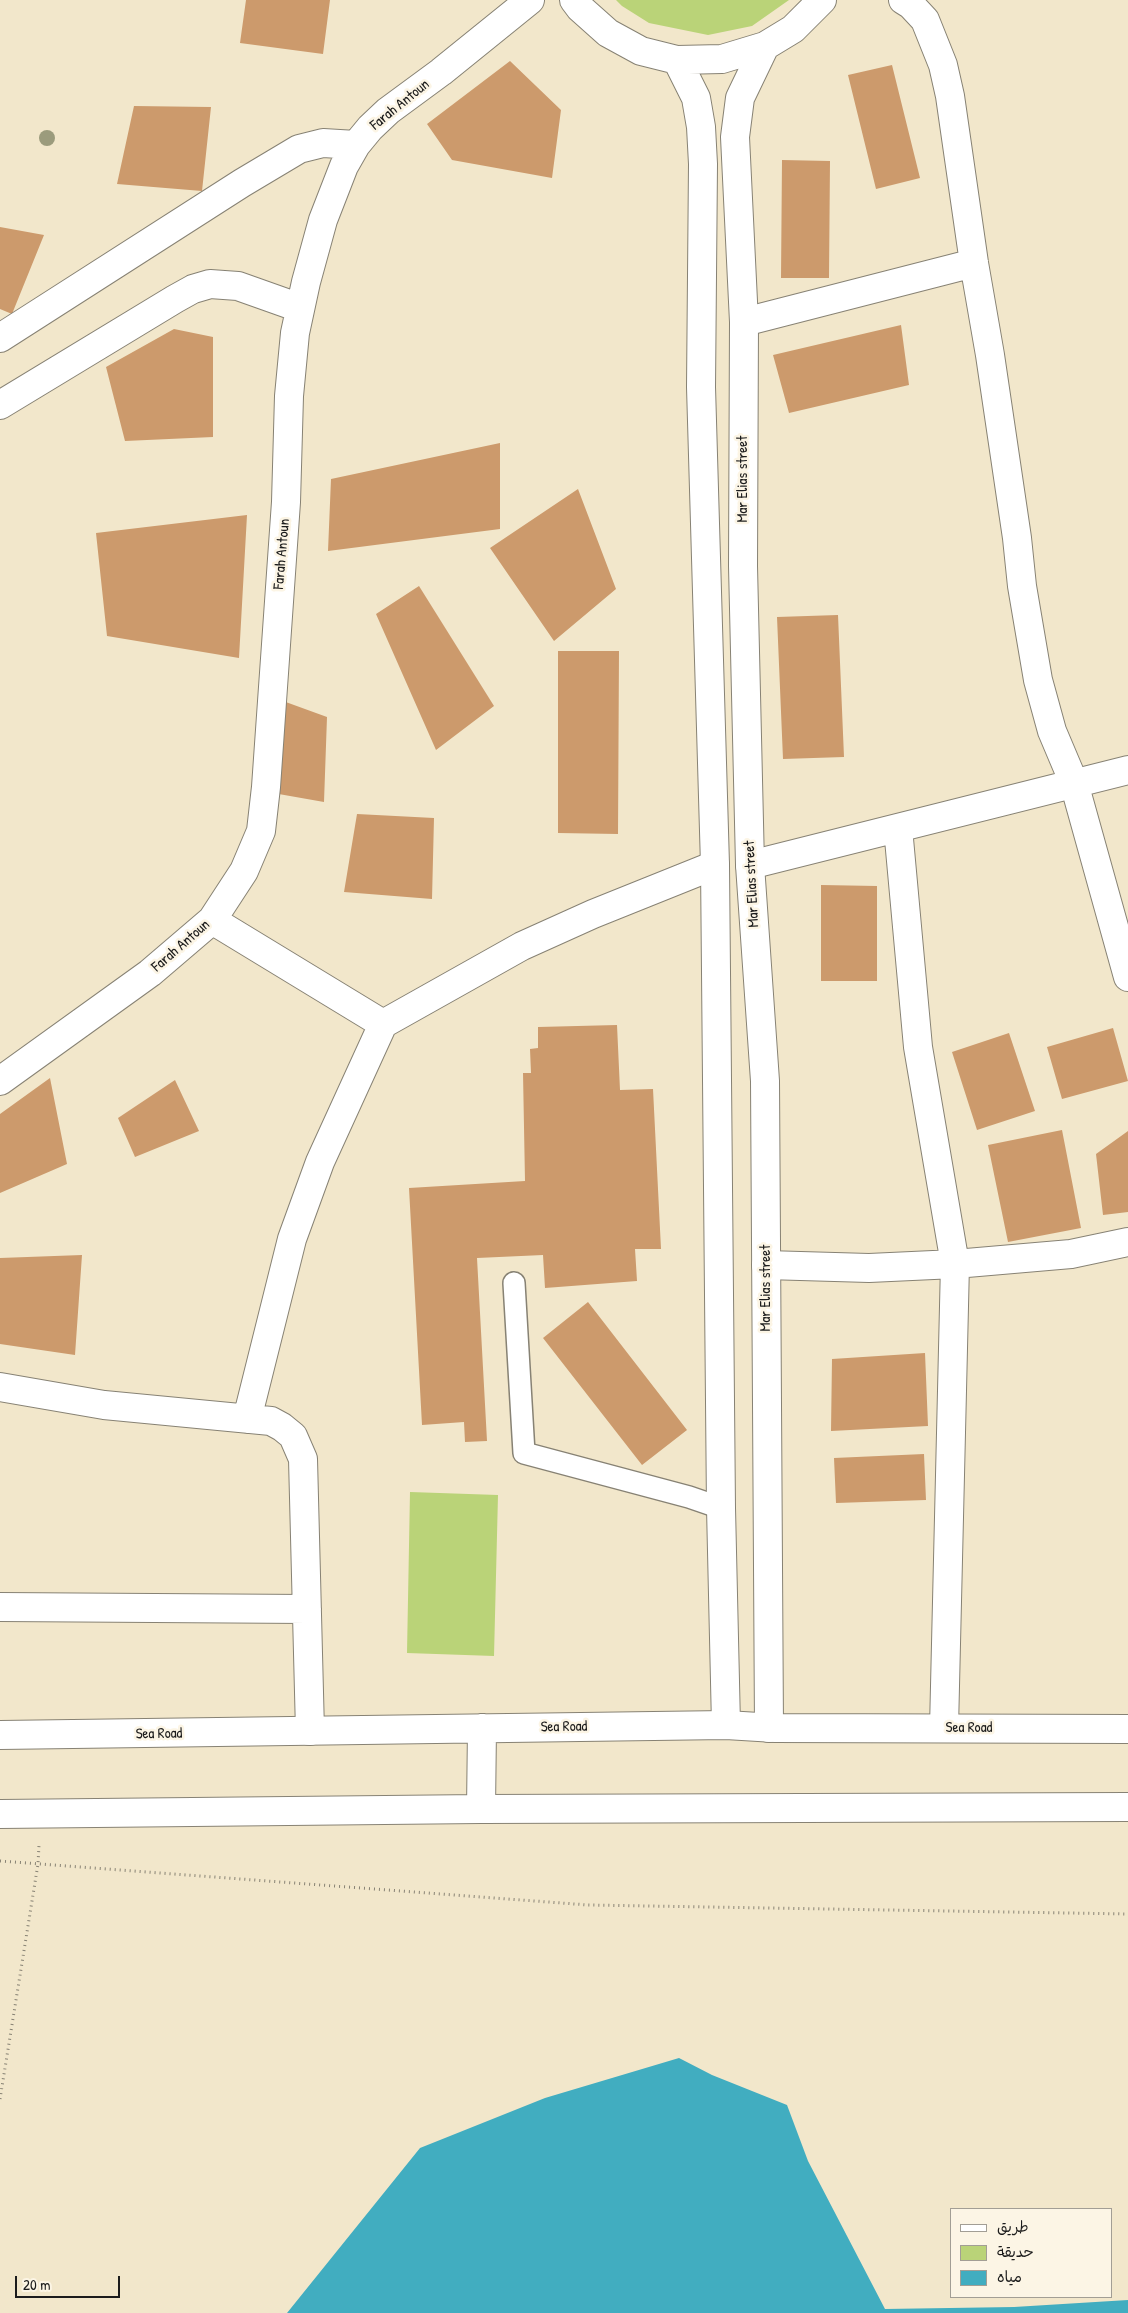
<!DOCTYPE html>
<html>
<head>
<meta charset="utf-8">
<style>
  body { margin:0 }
  #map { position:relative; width:1128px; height:2313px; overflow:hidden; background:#f2e7cb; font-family:"Patrick Hand","Playpen Sans Arabic",sans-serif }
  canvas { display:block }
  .legend { position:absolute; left:950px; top:2208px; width:162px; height:90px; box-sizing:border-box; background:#fcf5e5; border:1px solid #a29e95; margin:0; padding:6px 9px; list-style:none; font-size:15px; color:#1c1c1c }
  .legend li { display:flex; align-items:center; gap:10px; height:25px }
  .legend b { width:25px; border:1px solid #a29e95 }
  .scale { position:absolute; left:15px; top:2276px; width:105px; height:22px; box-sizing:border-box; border:2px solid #1c1c1c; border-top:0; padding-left:6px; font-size:15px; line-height:18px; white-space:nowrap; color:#1c1c1c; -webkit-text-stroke:4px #fcf5e5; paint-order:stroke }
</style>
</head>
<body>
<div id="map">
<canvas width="1128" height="2313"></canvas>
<ul class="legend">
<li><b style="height:6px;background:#fff"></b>طريق</li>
<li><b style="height:14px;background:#bad378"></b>حديقة</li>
<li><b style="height:14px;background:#41adc0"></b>مياه</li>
</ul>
<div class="scale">20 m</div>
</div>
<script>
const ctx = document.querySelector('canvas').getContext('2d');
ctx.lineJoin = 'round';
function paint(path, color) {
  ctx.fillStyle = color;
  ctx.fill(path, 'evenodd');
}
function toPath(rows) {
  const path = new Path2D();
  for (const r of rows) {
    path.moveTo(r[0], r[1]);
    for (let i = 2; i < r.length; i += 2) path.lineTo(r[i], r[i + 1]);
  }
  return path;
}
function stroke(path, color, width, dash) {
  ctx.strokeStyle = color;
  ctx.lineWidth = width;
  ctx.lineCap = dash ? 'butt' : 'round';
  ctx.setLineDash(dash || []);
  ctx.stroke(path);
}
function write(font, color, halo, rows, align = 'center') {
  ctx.font = font + ' "Patrick Hand",sans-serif';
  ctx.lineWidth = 5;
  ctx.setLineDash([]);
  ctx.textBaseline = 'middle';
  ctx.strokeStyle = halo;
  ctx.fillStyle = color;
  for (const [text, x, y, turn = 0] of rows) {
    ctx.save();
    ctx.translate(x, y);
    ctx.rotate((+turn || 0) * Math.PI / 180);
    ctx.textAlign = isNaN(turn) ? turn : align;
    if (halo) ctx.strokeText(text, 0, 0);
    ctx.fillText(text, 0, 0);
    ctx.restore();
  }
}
paint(toPath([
  [616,0,789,0,752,26,708,35,649,23,622,6],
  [410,1492,498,1495,494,1656,407,1653]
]), '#bad378');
paint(toPath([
  [679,2058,712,2075,787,2105,808,2161,885,2309,1014,2307,1128,2300,1128,2313,287,2313,420,2148,545,2098]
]), '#41adc0');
paint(toPath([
  [246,0,330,0,323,54,240,43],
  [510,61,561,110,552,178,452,160,427,124],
  [892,65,920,178,876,189,848,75],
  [134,106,211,107,202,191,117,184],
  [782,160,830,161,829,278,781,278],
  [0,227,44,235,12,314,0,309],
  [901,325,909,385,789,413,773,355],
  [174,329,213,337,213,437,125,441,106,367],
  [500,443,500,529,328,551,331,479],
  [578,489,616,589,554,641,490,548],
  [247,515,239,658,107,636,96,533],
  [419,586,494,706,436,750,376,614],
  [838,615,844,757,783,759,777,617],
  [558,651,619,651,618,834,558,833],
  [283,701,327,717,324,802,273,793],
  [357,814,434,818,432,899,344,892],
  [821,885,877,886,877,981,821,981],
  [617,1025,620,1090,653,1089,661,1249,635,1249,637,1281,545,1288,543,1255,477,1258,487,1441,465,1442,464,1422,422,1425,409,1188,525,1181,523,1073,531,1073,530,1049,538,1048,538,1027],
  [1113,1028,1128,1081,1062,1099,1047,1047],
  [1009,1033,1035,1111,977,1130,952,1052],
  [50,1078,67,1164,0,1193,0,1114],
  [175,1080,199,1131,135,1157,118,1118],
  [1062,1130,1081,1228,1008,1242,988,1145],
  [1128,1131,1128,1212,1103,1215,1096,1154],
  [82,1255,75,1355,0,1344,0,1258],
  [588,1302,687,1430,642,1465,543,1338],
  [925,1353,928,1426,831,1431,832,1359],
  [924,1454,926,1500,836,1503,834,1458]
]), '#cc9a6c');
const service = toPath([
  [514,1283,524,1453,689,1497,721,1508]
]);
const minor = toPath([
  [903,0,911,5,925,20,943,65,950,96,974,263,990,355,1017,538,1022,586,1038,680,1052,731,1074,783,1128,977],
  [744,322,974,263],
  [0,338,242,183,299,149,323,143,356,145],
  [0,405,175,299,193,289,210,284,238,286,300,308],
  [898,828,918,1047,955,1264,944,1728],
  [750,865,1128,770],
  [212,920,383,1024,522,946,593,914,715,865],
  [0,1081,150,973,212,920,244,871,261,831,266,787,286,502,289,396,295,333,306,282,323,220,344,166,356,145,370,128,388,111,441,72,530,0],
  [766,1265,869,1268,955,1264,1071,1254,1128,1242],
  [0,1387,104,1405,271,1421,282,1427,293,1436,303,1459,310,1731],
  [247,1419,292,1239,320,1162,383,1024],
  [0,1607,307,1609]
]);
const tertiary = toPath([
  [574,0,580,8,608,33,641,51,677,60,722,59,765,46,793,29,822,0],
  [765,46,740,98,735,137,744,322,743,566,750,865,765,1081,769,1728],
  [677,60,696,98,701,127,703,164,701,387,715,865,721,1508,726,1725]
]);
const trunk = toPath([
  [0,1735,726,1725,775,1728,1128,1729],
  [481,1809,482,1728],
  [0,1814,481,1809,1128,1807]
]);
stroke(service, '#878274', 24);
stroke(minor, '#878274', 30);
stroke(tertiary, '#878274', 30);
stroke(trunk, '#878274', 30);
stroke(toPath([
  [0,1861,588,1905,1128,1914],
  [0,2099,38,1864,39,1845]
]), '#878274', 3, [1, 4]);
stroke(service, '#fff', 21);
stroke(minor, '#fff', 28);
stroke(tertiary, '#fff', 28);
stroke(trunk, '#fff', 28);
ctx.fillStyle = '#9b9b7c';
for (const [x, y] of [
  [47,138]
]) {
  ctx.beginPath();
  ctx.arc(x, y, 8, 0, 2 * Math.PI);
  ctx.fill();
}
write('15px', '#1c1c1c', '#fcf5e5', [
  ["Farah Antoun",400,105,-39],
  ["Mar Elias street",743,479,-90],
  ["Farah Antoun",282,554,-85],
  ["Mar Elias street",752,884,-93],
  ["Farah Antoun",181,946,-41],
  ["Mar Elias street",766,1288,-90],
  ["Sea Road",564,1727,-1],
  ["Sea Road",969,1728],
  ["Sea Road",159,1734,-1]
]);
</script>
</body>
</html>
